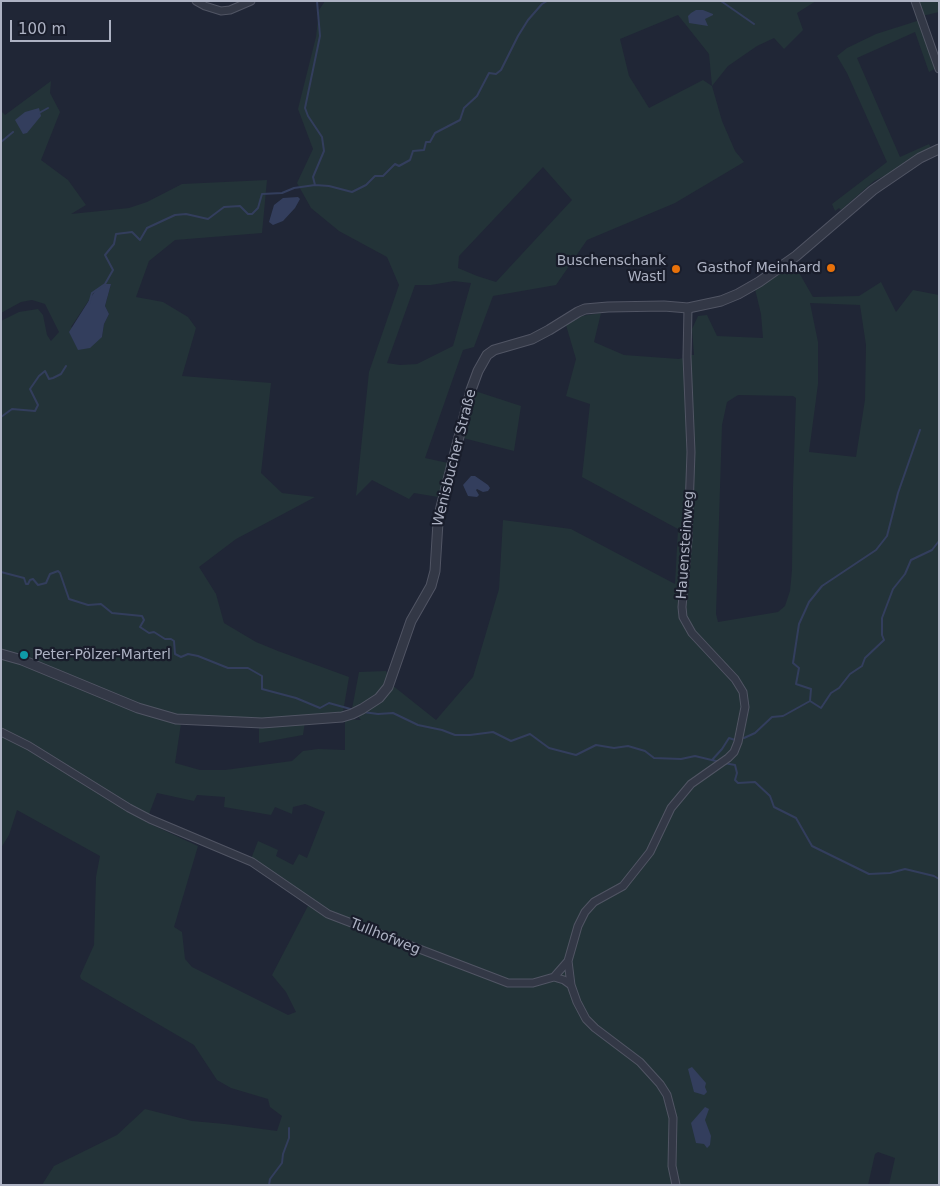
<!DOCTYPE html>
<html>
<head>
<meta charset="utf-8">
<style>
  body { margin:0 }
  #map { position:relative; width:940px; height:1186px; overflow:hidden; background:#202636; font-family:"DejaVu Sans",sans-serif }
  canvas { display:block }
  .frame { position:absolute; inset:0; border:2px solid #adb2c3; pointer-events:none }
  .scale { position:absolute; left:10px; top:20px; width:101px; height:22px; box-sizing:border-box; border:2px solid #adb2c3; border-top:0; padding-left:6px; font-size:15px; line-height:18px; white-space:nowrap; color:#adb2c3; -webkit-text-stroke:4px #191d2b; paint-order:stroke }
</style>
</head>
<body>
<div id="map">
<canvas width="940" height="1186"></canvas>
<div class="frame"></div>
<div class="scale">100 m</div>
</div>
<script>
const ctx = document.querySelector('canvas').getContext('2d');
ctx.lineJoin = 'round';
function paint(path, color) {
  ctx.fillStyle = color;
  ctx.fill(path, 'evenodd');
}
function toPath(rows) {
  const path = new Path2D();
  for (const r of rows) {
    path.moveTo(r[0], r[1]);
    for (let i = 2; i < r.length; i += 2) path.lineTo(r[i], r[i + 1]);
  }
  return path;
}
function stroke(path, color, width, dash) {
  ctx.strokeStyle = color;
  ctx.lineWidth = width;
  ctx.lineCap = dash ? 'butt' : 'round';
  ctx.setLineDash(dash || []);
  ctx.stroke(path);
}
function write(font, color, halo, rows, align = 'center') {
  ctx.font = font + ' "DejaVu Sans",sans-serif';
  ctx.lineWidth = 4.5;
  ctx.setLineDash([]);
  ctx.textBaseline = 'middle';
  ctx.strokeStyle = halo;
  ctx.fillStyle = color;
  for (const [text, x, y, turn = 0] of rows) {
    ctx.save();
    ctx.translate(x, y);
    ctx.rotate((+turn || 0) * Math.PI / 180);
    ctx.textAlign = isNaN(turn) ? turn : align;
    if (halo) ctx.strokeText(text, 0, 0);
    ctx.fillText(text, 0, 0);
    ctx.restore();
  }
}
paint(toPath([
  [325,1,816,1,797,13,803,30,784,49,774,38,757,46,728,66,712,86,722,121,735,151,744,162,675,203,587,240,556,285,493,296,474,347,463,350,425,458,448,463,438,497,414,493,409,499,372,480,356,496,369,372,399,285,387,257,339,231,311,208,297,183,313,149,298,109,316,37,319,10],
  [678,15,709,54,712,86,703,80,649,108,629,76,620,39],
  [543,167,572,200,496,282,477,276,458,268,459,256],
  [454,281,471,283,453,346,417,364,400,365,387,363,415,285,431,285],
  [912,1,939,1,939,12,922,16,938,67,929,72,915,32,857,58,900,157,929,144,931,148,939,149,939,154,916,165,882,177,874,181,841,210,839,208,835,211,832,204,887,162,847,73,837,56,847,48,876,34,917,21],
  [51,81,50,93,60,112,41,160,68,180,86,205,71,214,129,208,147,202,182,184,267,180,262,233,175,240,149,261,136,297,163,302,188,317,196,328,182,376,271,383,261,473,282,493,315,497,236,539,199,567,216,594,224,623,256,642,278,651,349,677,343,712,306,715,303,735,259,743,259,718,215,719,182,717,175,763,200,770,225,770,292,761,303,751,318,749,345,750,345,719,361,720,352,709,359,672,386,671,392,685,436,720,473,677,499,589,503,520,571,529,675,584,678,529,582,477,590,404,566,396,576,359,566,325,581,316,601,313,594,342,624,355,679,359,687,357,687,355,694,355,692,329,698,316,707,315,717,336,763,338,761,314,755,289,794,264,813,297,859,296,881,282,896,312,913,290,939,295,939,1185,889,1185,895,1158,878,1152,875,1154,868,1185,42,1185,54,1166,117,1135,145,1109,192,1121,225,1124,277,1131,282,1116,270,1107,268,1099,231,1088,217,1080,194,1045,81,979,80,976,94,945,96,877,100,856,17,810,9,835,1,848,1,321,19,312,38,309,43,315,47,335,51,341,59,332,45,304,32,300,21,302,1,313,1,111,5,115],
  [111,284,105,306,109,314,104,324,102,337,71,327,95,291],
  [810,303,860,305,866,345,865,400,856,457,809,452,818,384,818,342],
  [738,395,793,396,796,398,793,487,792,570,790,591,785,606,778,612,718,622,716,614,722,425,727,402],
  [157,793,194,801,197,795,225,797,224,807,271,815,275,807,292,814,293,807,305,804,325,812,307,858,299,854,293,865,276,856,278,850,258,841,249,864,309,904,272,975,286,992,296,1012,288,1015,192,967,185,959,182,932,174,927,198,846,146,822],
  [475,391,521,406,514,451,463,438]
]), '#233338');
paint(toPath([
  [696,10,703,10,713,14,713,15,705,19,708,26,689,23,688,16,691,13],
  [39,108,41,116,27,133,23,134,15,120,25,112],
  [298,197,300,199,295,208,283,221,273,225,269,222,274,205,283,198],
  [105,284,111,284,105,306,109,314,104,324,102,337,90,348,78,350,69,332,95,291],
  [471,476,475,476,488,485,490,488,488,491,483,492,477,489,476,490,479,495,477,497,468,496,463,485],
  [692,1067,706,1083,705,1087,707,1092,704,1095,694,1092,688,1069],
  [705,1107,709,1109,705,1120,711,1136,710,1145,707,1148,704,1144,696,1143,691,1123]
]), '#333e5d');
stroke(toPath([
  [560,1,562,1],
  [721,1,754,24],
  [39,113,48,108],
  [1,142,13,132],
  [315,185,313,177,324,151,322,137,308,116,305,108,320,36,317,1],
  [89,304,92,293,105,284,113,270,105,255,114,244,116,234,132,232,140,240,147,228,175,215,186,214,208,219,224,207,240,206,248,214,252,214,258,208,262,194,282,193,294,188,315,185,329,186,352,192,366,185,375,176,383,176,395,164,399,166,410,160,413,151,424,150,426,142,430,142,435,133,460,120,464,108,477,96,489,73,496,74,501,70,518,36,528,20,542,4,547,1],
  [1,417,12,409,35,411,38,405,30,389,39,376,45,371,49,379,53,378,61,374,66,366],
  [1,572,24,578,26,584,28,584,30,580,33,579,38,585,46,583,50,574,58,571,60,573,69,599,88,605,101,604,112,613,142,616,144,620,140,627,149,633,154,632,165,639,171,639,174,641,175,654,181,657,188,654,198,656,228,668,248,668,262,676,262,689,296,698,320,708,329,703,354,710],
  [810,701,811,689,796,684,799,668,793,663,799,624,809,602,822,586,876,550,887,536,898,493,920,430],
  [363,712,378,714,393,713,418,725,442,730,455,735,470,735,493,732,511,741,530,734,549,748,576,755,596,745,614,748,628,746,645,751,654,758,681,759,695,756,720,762],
  [744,738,755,733,772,717,783,716,810,701,821,708,831,693,839,688,850,674,862,666,865,658,884,640,882,635,882,618,893,589,905,574,911,560,932,550,939,541],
  [712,760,722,749,729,738,735,740],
  [724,763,735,765,737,773,735,780,738,783,755,782,770,796,774,807,796,818,812,846,869,874,890,873,905,869,934,876,939,879],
  [269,1185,270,1179,282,1163,283,1154,289,1138,289,1128]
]), '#333e5d', 2);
const minor = toPath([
  [196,1,205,6,221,11,230,10,251,1],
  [915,1,939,69],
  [1,732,29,746,129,808,150,819,252,862,328,914,508,983,533,983,554,977,564,980,571,985],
  [568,961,571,985,577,1002,586,1019,595,1028,640,1062,660,1084,667,1095,673,1118,672,1166,676,1185],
  [554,977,568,961,578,926,585,912,594,902,623,886,650,852,671,808,691,784,728,758,734,752,738,742,745,707,743,692,735,679,692,633,683,617,682,607,688,539,691,452,687,357,688,308]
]);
const tertiary = toPath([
  [1,654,22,660,138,708,176,719,262,723,342,717,352,714,362,709,379,698,388,687,411,621,431,586,435,571,438,522,441,507,471,390,478,371,487,355,494,350,532,339,549,330,578,312,585,309,608,307,664,306,688,308,721,301,738,294,759,282,796,256,873,190,920,158,939,149]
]);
stroke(minor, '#515564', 9);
stroke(tertiary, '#515564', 11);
stroke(minor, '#333846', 7);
stroke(tertiary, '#333846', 9);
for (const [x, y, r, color] of [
  [831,268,5,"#e8710a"],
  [676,269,5,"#e8710a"],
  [24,655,5,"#0f9aa8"]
]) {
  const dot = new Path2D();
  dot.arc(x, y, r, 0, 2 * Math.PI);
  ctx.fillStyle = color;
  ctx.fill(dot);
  stroke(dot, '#191d2b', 2);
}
write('14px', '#adb2c3', '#191d2b', [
  ["Buschenschank",666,261],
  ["Wastl",666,277],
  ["Gasthof Meinhard",821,268],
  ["Peter-Pölzer-Marterl",34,655,"left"]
], 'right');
write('14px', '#adb2c3', '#191d2b', [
  ["Wenisbucher Straße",455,458,-76],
  ["Hauensteinweg",686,545,-86],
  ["Tullhofweg",385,937,22]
]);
</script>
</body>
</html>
